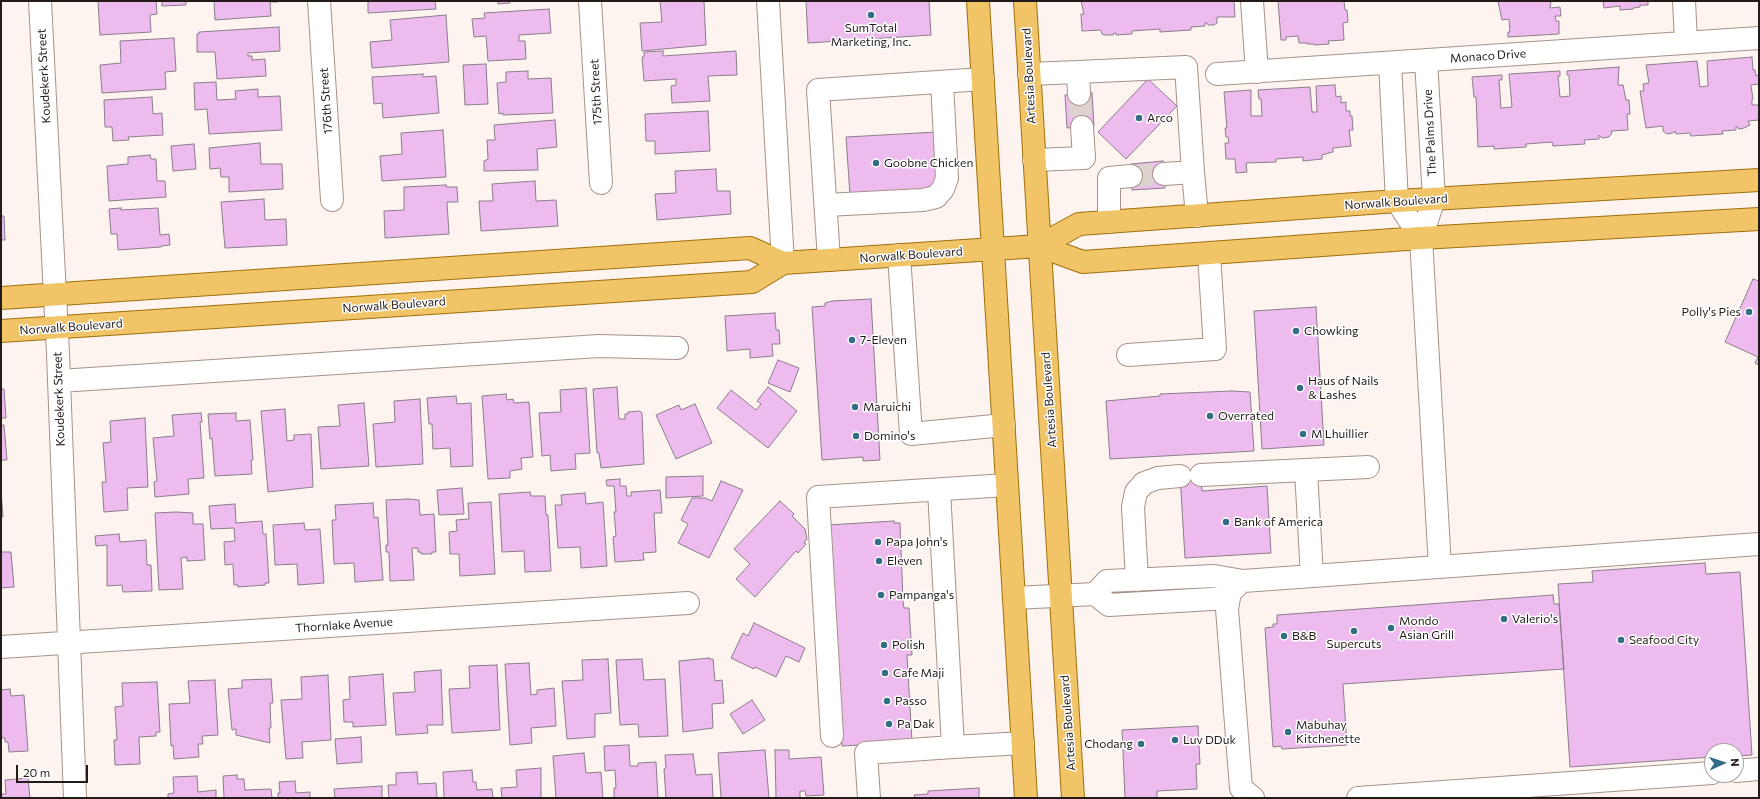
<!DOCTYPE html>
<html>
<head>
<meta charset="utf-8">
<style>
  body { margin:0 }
  #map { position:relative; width:1760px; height:799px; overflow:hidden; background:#fdf4ef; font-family:Commissioner,sans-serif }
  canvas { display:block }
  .frame { position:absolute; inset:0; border:2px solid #221b17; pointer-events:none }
  .north { position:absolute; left:1704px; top:743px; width:40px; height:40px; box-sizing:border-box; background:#fff; border:1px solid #a7a4a2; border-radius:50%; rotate:87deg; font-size:11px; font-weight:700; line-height:16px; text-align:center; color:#221b17 }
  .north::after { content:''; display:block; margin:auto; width:14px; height:18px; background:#336c85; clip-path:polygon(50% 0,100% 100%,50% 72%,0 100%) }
  .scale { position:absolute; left:16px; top:765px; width:72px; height:18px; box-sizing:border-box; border:2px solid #221b17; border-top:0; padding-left:5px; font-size:12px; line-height:14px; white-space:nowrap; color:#221b17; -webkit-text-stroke:3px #fff; paint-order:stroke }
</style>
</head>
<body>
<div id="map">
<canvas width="1760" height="799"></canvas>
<div class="frame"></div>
<div class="north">N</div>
<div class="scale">20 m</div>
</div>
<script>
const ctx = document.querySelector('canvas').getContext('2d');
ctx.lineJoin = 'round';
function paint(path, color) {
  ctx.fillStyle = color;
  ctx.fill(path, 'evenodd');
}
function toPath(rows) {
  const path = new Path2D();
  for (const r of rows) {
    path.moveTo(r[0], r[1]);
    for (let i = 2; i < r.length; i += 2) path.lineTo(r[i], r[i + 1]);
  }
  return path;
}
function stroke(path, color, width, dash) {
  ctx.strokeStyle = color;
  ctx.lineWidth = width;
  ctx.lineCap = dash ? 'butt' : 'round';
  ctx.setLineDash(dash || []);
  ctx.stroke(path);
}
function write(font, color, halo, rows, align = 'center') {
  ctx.font = font + ' Commissioner,sans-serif';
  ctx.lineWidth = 3;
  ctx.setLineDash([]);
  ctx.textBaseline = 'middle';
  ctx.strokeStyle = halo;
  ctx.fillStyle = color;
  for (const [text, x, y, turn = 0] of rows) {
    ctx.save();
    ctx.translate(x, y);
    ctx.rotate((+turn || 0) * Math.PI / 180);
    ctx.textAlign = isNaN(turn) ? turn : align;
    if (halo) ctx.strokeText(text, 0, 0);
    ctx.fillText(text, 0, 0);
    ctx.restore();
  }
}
const building = toPath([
  [98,1,156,1,157,14,150,15,151,32,100,35,98,1],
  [162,1,186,1,186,5,162,6,162,1],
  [214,1,278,1,278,2,270,2,271,16,215,20,214,1],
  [368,1,435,1,436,9,368,13,368,1],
  [498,1,510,1,510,3,498,4,498,1],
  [660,1,704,1,706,45,642,51,640,23,662,22,660,1],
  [806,1,929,1,931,35,808,43,806,1],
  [1081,1,1234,1,1235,17,1217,17,1217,23,1214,25,1208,25,1207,23,1205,23,1205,26,1191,27,1191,30,1160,32,1160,29,1132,31,1132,34,1116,35,1116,33,1114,33,1113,35,1105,35,1102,34,1101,30,1082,31,1081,14,1084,14,1081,1],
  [1278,1,1344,1,1345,10,1347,10,1348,22,1343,23,1344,40,1328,41,1329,44,1314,45,1314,44,1307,44,1307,43,1299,43,1298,36,1286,37,1286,40,1281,40,1278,1],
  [1498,1,1551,1,1550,8,1560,7,1561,16,1555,16,1556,21,1559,21,1559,34,1508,37,1508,32,1510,32,1509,19,1502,20,1498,1],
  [1603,1,1648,1,1648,5,1640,5,1640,7,1633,8,1633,9,1620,10,1620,6,1604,8,1603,1],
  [549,9,551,33,519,35,519,41,525,41,526,59,488,61,486,36,474,37,472,19,485,18,484,13,549,9],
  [446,15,449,62,372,68,370,42,392,40,390,20,446,15],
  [279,27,280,51,248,53,248,56,252,56,252,60,265,59,266,76,217,79,215,52,197,52,197,34,199,34,199,32,279,27],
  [174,38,176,71,165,72,166,89,102,93,100,65,121,63,120,41,174,38],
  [663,51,663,56,736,51,737,75,708,76,710,101,672,103,671,86,676,85,676,79,644,81,642,57,644,57,644,52,663,51],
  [1752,57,1753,70,1755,70,1756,76,1759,75,1759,84,1751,85,1753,99,1752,99,1752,105,1759,105,1759,120,1748,121,1750,125,1744,128,1739,129,1736,126,1736,130,1722,131,1723,134,1691,136,1690,133,1676,134,1675,131,1673,133,1667,134,1663,131,1663,126,1646,128,1640,91,1644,91,1643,84,1649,83,1646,65,1697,61,1700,87,1708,86,1707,61,1752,57],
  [486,64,488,104,465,105,463,65,486,64],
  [1619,67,1618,85,1623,85,1626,100,1629,100,1630,114,1627,114,1628,130,1611,131,1612,133,1609,137,1602,138,1599,135,1599,139,1584,140,1585,144,1553,146,1552,142,1526,144,1526,147,1494,149,1494,146,1478,147,1476,97,1474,97,1472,77,1502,75,1502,80,1499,80,1501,108,1512,107,1509,74,1560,71,1560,76,1558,76,1560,97,1570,96,1569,75,1567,75,1567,71,1619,67],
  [528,71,528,79,551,78,553,113,503,115,503,113,499,114,497,83,506,82,506,72,528,71],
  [423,74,423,77,436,76,439,113,383,118,382,103,374,104,372,77,423,74],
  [1148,79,1177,106,1126,159,1098,132,1148,79],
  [216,82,217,100,236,99,235,91,258,89,258,97,280,96,282,130,209,134,207,109,195,110,194,83,216,82],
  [1335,85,1336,97,1341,96,1341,103,1346,102,1346,111,1350,111,1350,116,1352,116,1353,130,1349,130,1351,146,1333,148,1333,152,1322,155,1322,159,1303,161,1303,157,1276,159,1276,162,1246,163,1247,172,1236,173,1235,159,1226,159,1225,143,1229,143,1228,137,1226,137,1225,128,1227,128,1224,92,1251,90,1251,116,1262,116,1261,99,1259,99,1258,90,1310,87,1312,112,1317,112,1316,86,1335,85],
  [1092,93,1094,126,1067,128,1065,95,1092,93],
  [152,97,153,114,162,113,163,135,128,137,129,140,113,141,112,127,105,127,104,100,152,97],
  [708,111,710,151,655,154,655,141,646,141,645,114,708,111],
  [555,120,557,147,537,149,538,170,484,171,484,161,488,159,487,140,495,140,494,125,555,120],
  [443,130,446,177,382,181,380,156,402,154,401,133,443,130],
  [937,132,940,176,928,190,850,195,846,137,937,132],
  [260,143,261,164,282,164,283,189,229,192,229,177,221,177,220,168,210,169,209,148,260,143],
  [194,144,196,169,173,171,171,146,194,144],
  [150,155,151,159,156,159,157,181,165,181,166,197,109,201,107,166,128,164,128,157,150,155],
  [1163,161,1165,188,1132,190,1131,164,1163,161],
  [716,169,717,191,730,191,731,214,657,220,655,194,676,193,675,171,716,169],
  [535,181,536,201,556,200,558,226,481,231,479,201,493,201,492,184,535,181],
  [446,185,446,187,457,187,458,202,447,202,449,234,385,238,384,211,404,210,404,187,446,185],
  [264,199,265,220,286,219,287,245,225,248,221,202,264,199],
  [121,208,121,210,158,208,160,235,169,234,170,245,161,246,161,247,118,250,117,234,111,234,109,209,121,208],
  [1,216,4,216,5,240,1,240,1,216],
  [1753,279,1759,281,1759,365,1755,363,1758,357,1725,342,1753,279],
  [871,299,880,460,863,461,863,457,822,460,812,307,825,306,825,303,832,301,871,299],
  [1316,307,1324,445,1262,449,1254,311,1316,307],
  [775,313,776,330,779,330,780,344,772,344,773,356,750,358,750,349,727,351,725,316,775,313],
  [778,360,799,368,790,392,768,383,778,360],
  [617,387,619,419,625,419,625,414,628,414,628,412,640,411,642,413,644,464,601,468,599,453,597,453,593,389,617,387],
  [768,387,797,411,768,448,717,408,731,390,756,410,761,404,757,401,768,387],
  [586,388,590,453,575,454,576,469,551,471,550,455,542,456,539,413,561,412,560,390,586,388],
  [1,389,4,389,6,418,1,418,1,389],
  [1232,391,1250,392,1254,451,1110,459,1106,401,1160,396,1160,394,1232,391],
  [506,394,507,400,513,399,514,403,529,402,533,457,521,458,522,469,510,471,510,478,488,479,482,396,506,394],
  [456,396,457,404,471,403,473,466,451,467,450,448,433,449,432,424,429,424,427,398,456,396],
  [420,399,423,464,376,467,373,424,395,422,394,401,420,399],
  [364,403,369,466,321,469,318,427,340,426,338,405,364,403],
  [695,404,712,443,676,459,656,415,679,405,681,410,695,404],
  [285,409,287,441,294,440,294,435,311,434,313,487,268,492,261,411,285,409],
  [201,413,202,422,200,422,204,478,188,479,189,494,155,497,154,482,157,481,153,438,174,436,172,415,201,413],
  [236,413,236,421,250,420,253,460,251,460,252,474,215,476,212,438,210,439,208,414,236,413],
  [145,418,148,487,127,488,128,510,104,512,102,482,106,482,103,443,111,442,110,421,145,418],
  [1,425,4,425,7,460,1,460,1,425],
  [1201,474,1202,491,1267,486,1271,553,1185,558,1180,475,1201,474],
  [703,476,703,496,666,498,666,477,703,476],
  [620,479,620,486,626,486,627,496,631,496,631,492,660,490,662,513,654,513,656,552,643,553,644,560,615,562,613,537,616,536,614,512,616,512,614,486,607,486,606,480,620,479],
  [721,481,743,490,709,558,678,543,688,524,681,520,692,498,705,498,712,501,721,481],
  [462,488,464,514,439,515,437,490,462,488],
  [1,491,3,517,1,517,1,491],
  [530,492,531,496,545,496,546,515,548,515,551,571,525,572,524,551,502,552,499,494,530,492],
  [585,493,586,504,603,502,607,566,581,568,580,547,558,548,555,505,562,505,561,495,585,493],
  [408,499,419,500,420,515,434,514,436,552,432,552,432,554,421,554,421,552,418,552,418,548,412,548,414,580,390,581,389,552,386,552,386,545,388,545,386,500,408,499],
  [780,501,794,514,792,516,805,529,807,539,804,543,806,544,798,553,796,551,755,597,736,579,750,564,734,549,780,501],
  [491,502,495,574,460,576,459,554,450,554,449,532,457,531,456,520,469,519,468,503,491,502],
  [373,503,374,518,378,517,383,580,355,582,354,563,334,564,332,520,336,520,335,505,373,503],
  [235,504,236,523,262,521,263,534,266,534,269,583,265,583,265,585,238,587,238,585,234,585,233,564,225,565,224,542,235,541,234,528,211,529,209,506,235,504],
  [176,512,193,513,193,524,203,524,205,560,187,561,187,557,181,558,183,589,159,590,155,513,176,512],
  [894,521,894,523,900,523,903,601,904,608,909,608,912,655,907,655,912,742,842,746,828,525,894,521],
  [304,523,305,530,320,529,324,583,298,585,297,564,275,565,273,525,304,523],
  [119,534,120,542,146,540,147,565,151,565,152,591,123,592,122,585,107,586,107,545,96,546,95,536,119,534],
  [1,552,11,552,14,587,1,588,1,552],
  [1705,563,1706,574,1740,572,1752,755,1736,756,1736,751,1712,751,1712,757,1570,767,1558,584,1593,582,1592,571,1705,563],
  [1553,595,1554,604,1559,604,1564,669,1343,684,1347,745,1282,749,1281,746,1273,747,1265,628,1273,627,1273,624,1277,624,1277,615,1553,595],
  [754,623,805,648,799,662,786,656,776,677,755,667,754,669,731,658,743,633,748,636,754,623],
  [709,658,709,659,713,659,715,681,722,680,724,703,712,704,713,728,683,732,679,661,709,658],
  [608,659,611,713,595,714,595,737,567,739,562,681,583,680,582,660,608,659],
  [642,659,644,680,665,679,668,736,639,737,638,724,620,725,616,660,642,659],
  [529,663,531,695,537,694,537,690,554,688,556,726,531,728,532,743,510,745,505,664,529,663],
  [497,665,500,730,452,733,449,689,470,688,469,666,497,665],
  [441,670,443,725,427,725,428,733,396,735,393,693,415,692,414,672,441,670],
  [383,674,386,725,353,727,353,722,344,722,343,700,350,699,349,677,383,674],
  [328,675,331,740,302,742,303,758,286,759,281,700,302,699,301,677,328,675],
  [271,679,273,703,270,703,271,728,269,728,270,743,236,735,236,729,232,730,228,689,242,688,242,680,271,679],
  [215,680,218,735,202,736,203,744,198,744,199,757,174,759,173,745,171,746,169,704,190,703,188,681,215,680],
  [157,682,160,732,156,732,156,736,139,737,140,764,115,765,114,740,117,740,115,707,123,706,122,683,157,682],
  [10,689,11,696,24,695,28,751,9,752,8,742,5,742,5,738,1,738,1,690,10,689],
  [752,700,765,720,743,734,730,714,752,700],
  [1198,726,1200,764,1196,764,1197,789,1157,791,1157,798,1125,798,1122,730,1198,726],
  [361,737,362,762,337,764,335,739,361,737],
  [629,745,630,766,638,766,638,763,656,762,658,798,614,798,614,788,616,788,615,770,605,771,604,746,629,745],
  [765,750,769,798,721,798,718,753,765,750],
  [775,750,789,750,789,759,821,757,824,795,806,796,805,791,800,791,800,798,776,798,775,750],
  [584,753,586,773,601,772,603,798,556,798,553,756,584,753],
  [693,754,696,775,712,774,713,798,666,798,664,769,666,768,665,755,693,754],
  [541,768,541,798,502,798,501,788,517,787,516,770,541,768],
  [472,770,473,782,476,782,477,790,492,789,493,798,444,798,443,772,472,770],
  [417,772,418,784,436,783,437,798,389,798,388,785,396,785,396,773,417,772],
  [237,775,237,779,244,779,245,790,271,789,272,798,224,798,223,776,237,775],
  [197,776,198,792,216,790,216,798,168,798,168,794,174,793,173,777,197,776],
  [28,778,30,798,1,798,1,794,6,794,5,780,28,778],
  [295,781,296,793,310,792,310,798,278,798,278,793,280,793,279,782,295,781],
  [382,786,382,798,335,798,334,789,382,786],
  [979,788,979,798,915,798,914,795,928,794,928,791,979,788]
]);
paint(building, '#edbbee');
stroke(building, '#8b7d8b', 1);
stroke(toPath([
  [1079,94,1082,127],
  [1131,176,1164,174]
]), '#dcd3cf', 22, [22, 11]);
const minor = toPath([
  [40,1,58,354,75,798],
  [319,1,332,200],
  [590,1,601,183],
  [768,1,783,263],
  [1252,1,1257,72],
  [1684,1,1686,42],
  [1426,60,1434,199,1421,238,1440,567],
  [1390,63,1397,201,1421,238],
  [1078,72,1186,67,1193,172],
  [1029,74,1078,72,1079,94],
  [1217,74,1759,38],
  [1034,160,1084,158,1082,127],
  [1164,174,1193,172,1197,216],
  [826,205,923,200,936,197,943,189,947,178,942,82],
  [1109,222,1109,178,1131,176],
  [899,255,911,434,1004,425],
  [829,260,818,90,983,79],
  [1128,355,1215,349,1209,254],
  [59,381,599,346,677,348],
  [1306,471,1312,576],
  [1201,475,1368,467],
  [939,490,953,747,1023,743],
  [1137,580,1133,507,1136,492,1144,483,1158,478,1180,476],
  [1236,587,1230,592,1227,609,1241,788,1253,798],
  [1014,598,1095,594],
  [1229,598,1109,605,1095,594,1107,581,1214,576,1243,581,1759,544],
  [1,647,688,603],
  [832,736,818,497,1007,485],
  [1736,771,1759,769],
  [869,798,866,753,953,747],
  [1358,798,1712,773]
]);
const major = toPath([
  [978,1,1026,798],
  [1025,1,1073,798],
  [1039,246,1079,224,1397,201,1759,180],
  [1,298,750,248,783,263,1039,246,1083,262,1421,238,1759,219],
  [1,331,752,282,783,263]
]);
stroke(minor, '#a69288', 24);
stroke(major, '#a26f0b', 24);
stroke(minor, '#fff', 22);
stroke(major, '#f1c468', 22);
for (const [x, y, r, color] of [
  [871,15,4,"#336c85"],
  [1139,118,4,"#336c85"],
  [876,163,4,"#336c85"],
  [1749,312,4,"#336c85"],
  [1296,331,4,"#336c85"],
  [852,340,4,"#336c85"],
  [1300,388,4,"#336c85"],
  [855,407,4,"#336c85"],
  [1210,416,4,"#336c85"],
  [1303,434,4,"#336c85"],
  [856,436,4,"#336c85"],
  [1226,522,4,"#336c85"],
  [878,542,4,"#336c85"],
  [879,561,4,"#336c85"],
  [881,595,4,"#336c85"],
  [1504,619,4,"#336c85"],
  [1391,628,4,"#336c85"],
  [1354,631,4,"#336c85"],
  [1284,636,4,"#336c85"],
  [1621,640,4,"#336c85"],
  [884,645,4,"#336c85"],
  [885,673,4,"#336c85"],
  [887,701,4,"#336c85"],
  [889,724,4,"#336c85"],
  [1288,732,4,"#336c85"],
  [1175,740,4,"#336c85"],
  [1141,744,4,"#336c85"]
]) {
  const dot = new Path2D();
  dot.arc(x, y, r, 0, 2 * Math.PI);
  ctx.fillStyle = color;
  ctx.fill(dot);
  stroke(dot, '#fff', 1.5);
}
write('12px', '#221b17', '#fff', [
  ["SumTotal",871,28,"center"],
  ["Marketing, Inc.",871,42,"center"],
  ["Arco",1147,118],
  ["Goobne Chicken",884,163],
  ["Polly's Pies",1741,312,"right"],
  ["Chowking",1304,331],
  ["7-Eleven",860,340],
  ["Haus of Nails",1308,381],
  ["& Lashes",1308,395],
  ["Maruichi",863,407],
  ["Overrated",1218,416],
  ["M Lhuillier",1311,434],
  ["Domino's",864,436],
  ["Bank of America",1234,522],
  ["Papa John's",886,542],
  ["Eleven",887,561],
  ["Pampanga's",889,595],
  ["Valerio's",1512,619],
  ["Mondo",1399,621],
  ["Asian Grill",1399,635],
  ["B&B",1292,636],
  ["Seafood City",1629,640],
  ["Supercuts",1354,644,"center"],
  ["Polish",892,645],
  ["Cafe Maji",893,673],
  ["Passo",895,701],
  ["Pa Dak",897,724],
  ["Mabuhay",1296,725],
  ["Kitchenette",1296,739],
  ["Luv DDuk",1183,740],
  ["Chodang",1133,744,"right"]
], 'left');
write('12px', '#221b17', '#fff', [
  ["Monaco Drive",1488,56,-4],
  ["Koudekerk Street",44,76,-93],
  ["Artesia Boulevard",1029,76,-93],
  ["175th Street",596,92,-93],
  ["176th Street",326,101,-94],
  ["The Palms Drive",1430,133,-93],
  ["Norwalk Boulevard",1396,202,-4],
  ["Norwalk Boulevard",911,255,-4],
  ["Norwalk Boulevard",394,305,-4],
  ["Norwalk Boulevard",71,327,-4],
  ["Koudekerk Street",59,399,-92],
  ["Artesia Boulevard",1049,400,-94],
  ["Thornlake Avenue",344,625,-4],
  ["Artesia Boulevard",1068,723,-94]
]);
</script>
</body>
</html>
